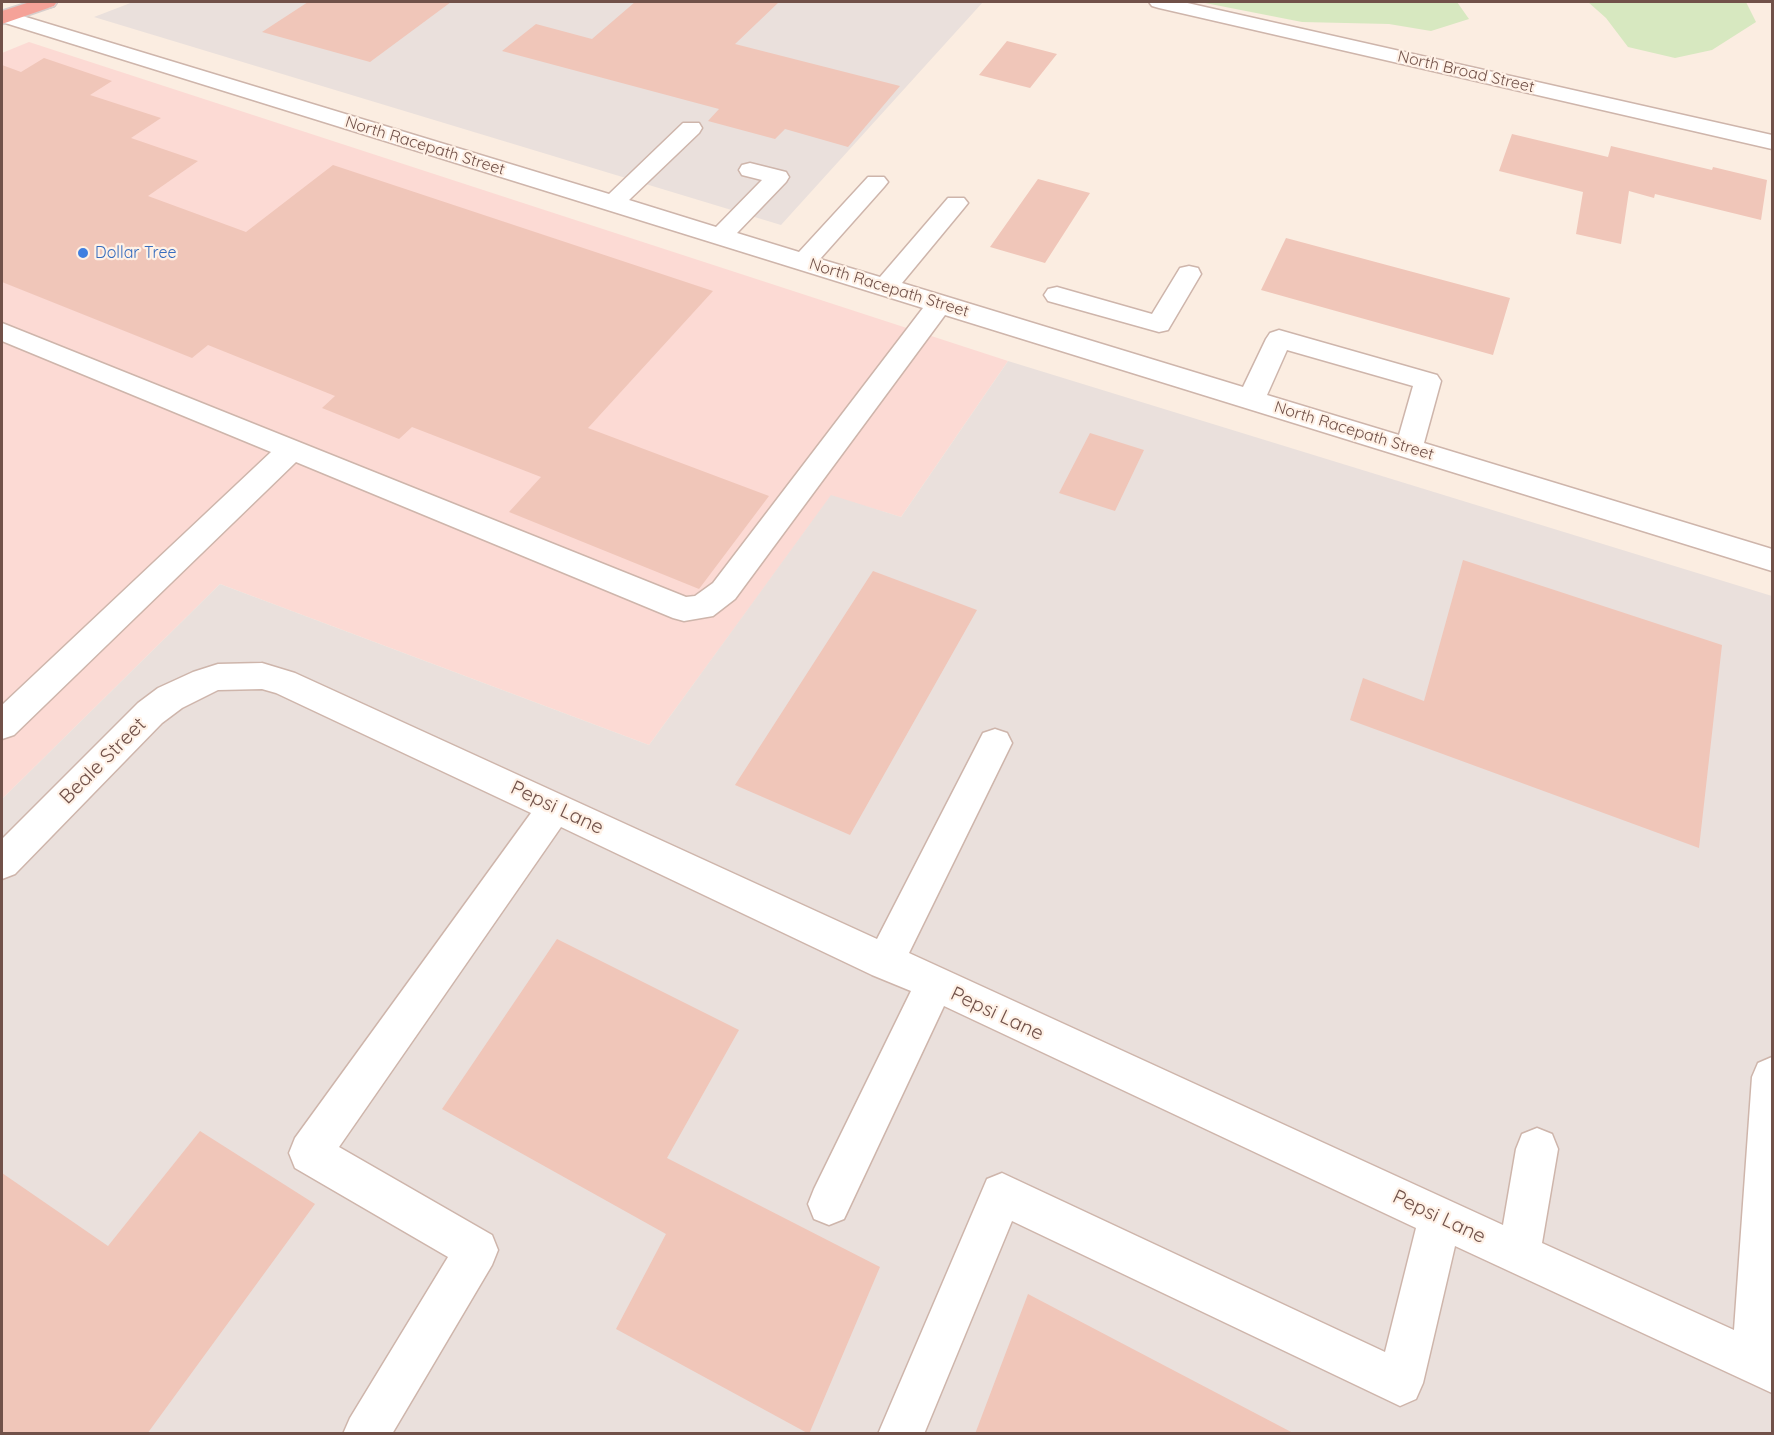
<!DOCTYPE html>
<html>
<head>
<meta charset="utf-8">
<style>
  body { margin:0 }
  #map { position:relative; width:1774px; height:1435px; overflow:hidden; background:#fbede1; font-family:Quicksand,sans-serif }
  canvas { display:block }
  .frame { position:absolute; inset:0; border:3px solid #715149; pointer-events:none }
</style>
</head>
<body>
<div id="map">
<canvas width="1774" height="1435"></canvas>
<div class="frame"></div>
</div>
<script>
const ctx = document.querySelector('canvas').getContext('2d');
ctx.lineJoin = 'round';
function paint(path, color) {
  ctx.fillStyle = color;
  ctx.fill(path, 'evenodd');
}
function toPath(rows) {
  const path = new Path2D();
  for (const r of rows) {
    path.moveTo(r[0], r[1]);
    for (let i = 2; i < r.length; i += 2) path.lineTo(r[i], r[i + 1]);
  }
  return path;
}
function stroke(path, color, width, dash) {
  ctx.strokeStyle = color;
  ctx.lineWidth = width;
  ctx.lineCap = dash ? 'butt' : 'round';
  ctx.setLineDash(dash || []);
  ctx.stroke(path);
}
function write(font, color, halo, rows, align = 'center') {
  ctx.font = font + ' Quicksand,sans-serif';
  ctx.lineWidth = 4.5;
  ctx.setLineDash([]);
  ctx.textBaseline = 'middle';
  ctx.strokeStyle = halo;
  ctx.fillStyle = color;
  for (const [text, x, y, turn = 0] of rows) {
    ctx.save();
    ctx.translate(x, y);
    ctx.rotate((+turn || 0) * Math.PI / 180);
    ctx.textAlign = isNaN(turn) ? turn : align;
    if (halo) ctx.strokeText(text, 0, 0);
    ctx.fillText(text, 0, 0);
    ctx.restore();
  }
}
paint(toPath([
  [29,42,1008,361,901,517,831,496,649,745,220,584,2,799,2,53]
]), '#fcdad4');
paint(toPath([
  [133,2,983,2,781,225,94,17],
  [1008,361,1772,596,1772,1433,2,1434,2,799,220,584,649,745,831,495,901,517]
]), '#eae0dc');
paint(toPath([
  [1200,2,1457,2,1469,19,1431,31,1389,24,1302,22],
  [1588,2,1746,2,1756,22,1712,50,1675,58,1628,47,1606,18]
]), '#d7e8c0');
paint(toPath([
  [308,2,451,2,370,62,262,32],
  [635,2,779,2,735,44,900,86,848,147,785,129,775,139,708,121,719,109,502,51,536,24,592,39],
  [1007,41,1057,54,1030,88,979,75],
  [44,58,112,81,90,95,161,118,131,138,198,161,148,196,246,232,333,165,713,291,588,428,769,496,699,589,509,512,541,477,412,427,399,439,322,408,335,396,208,345,192,358,2,282,2,65,21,72],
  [1512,134,1608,157,1611,146,1712,170,1713,167,1767,180,1761,220,1655,194,1654,198,1629,191,1621,244,1576,234,1583,192,1499,171],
  [1038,179,1090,193,1045,263,990,247],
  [1286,238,1510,298,1493,355,1261,290],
  [1090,433,1144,450,1115,511,1059,493],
  [1463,560,1722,645,1699,848,1350,720,1363,678,1424,701],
  [873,571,977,610,850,835,735,785],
  [557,939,739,1030,667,1158,880,1267,809,1434,616,1329,666,1234,442,1109],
  [200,1131,315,1204,147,1434,2,1434,2,1173,108,1246],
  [1028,1294,1295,1434,975,1434]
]), '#f0c6b9');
const minor = toPath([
  [36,2,57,2,54,6,47,8,39,6,36,2],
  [1149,2,1183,2,1772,135,1772,149,1159,8,1152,6,1149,2],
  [6,11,609,194,683,123,699,123,702,128,699,133,629,200,716,227,762,180,742,175,739,170,742,165,750,163,786,172,789,177,786,182,737,233,799,252,868,177,884,177,888,182,884,187,820,259,880,277,948,198,964,198,968,203,964,208,902,283,1243,387,1266,339,1270,333,1279,330,1437,375,1441,381,1424,443,1772,549,1772,571,945,315,735,599,713,616,684,621,673,618,296,462,14,735,2,739,2,705,271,452,2,341,2,323,686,597,695,596,713,583,923,308,2,22,2,12,6,11],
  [1287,350,1413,386,1399,435,1267,395,1287,350],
  [1189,266,1198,268,1201,274,1168,330,1159,332,1048,301,1044,295,1048,289,1057,287,1152,314,1180,268,1189,266],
  [262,663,295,673,877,939,983,733,995,729,1007,733,1012,743,909,953,1503,1225,1516,1149,1522,1134,1537,1128,1552,1134,1558,1149,1542,1243,1734,1330,1752,1077,1758,1063,1772,1057,1772,1393,1455,1246,1423,1383,1416,1399,1400,1406,1012,1221,924,1434,878,1434,987,1179,1002,1173,1385,1352,1416,1228,944,1006,844,1219,829,1225,814,1219,808,1204,814,1189,911,991,872,975,561,827,339,1147,492,1235,498,1250,492,1265,392,1434,343,1434,350,1418,448,1257,295,1168,289,1153,295,1138,531,813,276,693,262,689,218,690,182,708,162,723,15,874,2,879,2,839,138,703,158,688,193,672,218,664,262,663]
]);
const highway = toPath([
  [30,2,57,2,54,6,2,24,2,11,30,2]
]);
stroke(minor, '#ceb5ab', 3);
stroke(highway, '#d7cecc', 3);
paint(minor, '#fff');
paint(highway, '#f5a298');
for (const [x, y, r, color] of [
  [83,253,6,"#3f7fe0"]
]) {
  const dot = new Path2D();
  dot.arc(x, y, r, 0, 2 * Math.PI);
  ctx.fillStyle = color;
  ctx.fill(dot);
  stroke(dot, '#fff1e6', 2);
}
write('16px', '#715149', '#fff1e6', [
  ["North Broad Street",1466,72,13],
  ["North Racepath Street",425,146,17],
  ["North Racepath Street",889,288,17],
  ["North Racepath Street",1354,431,17]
]);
write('16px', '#366cbe', '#fff1e6', [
  ["Dollar Tree",95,253]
], 'left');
write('20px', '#715149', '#fff1e6', [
  ["Beale Street",103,761,-45],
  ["Pepsi Lane",557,808,25],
  ["Pepsi Lane",997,1014,25],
  ["Pepsi Lane",1439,1217,25]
]);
</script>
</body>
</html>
